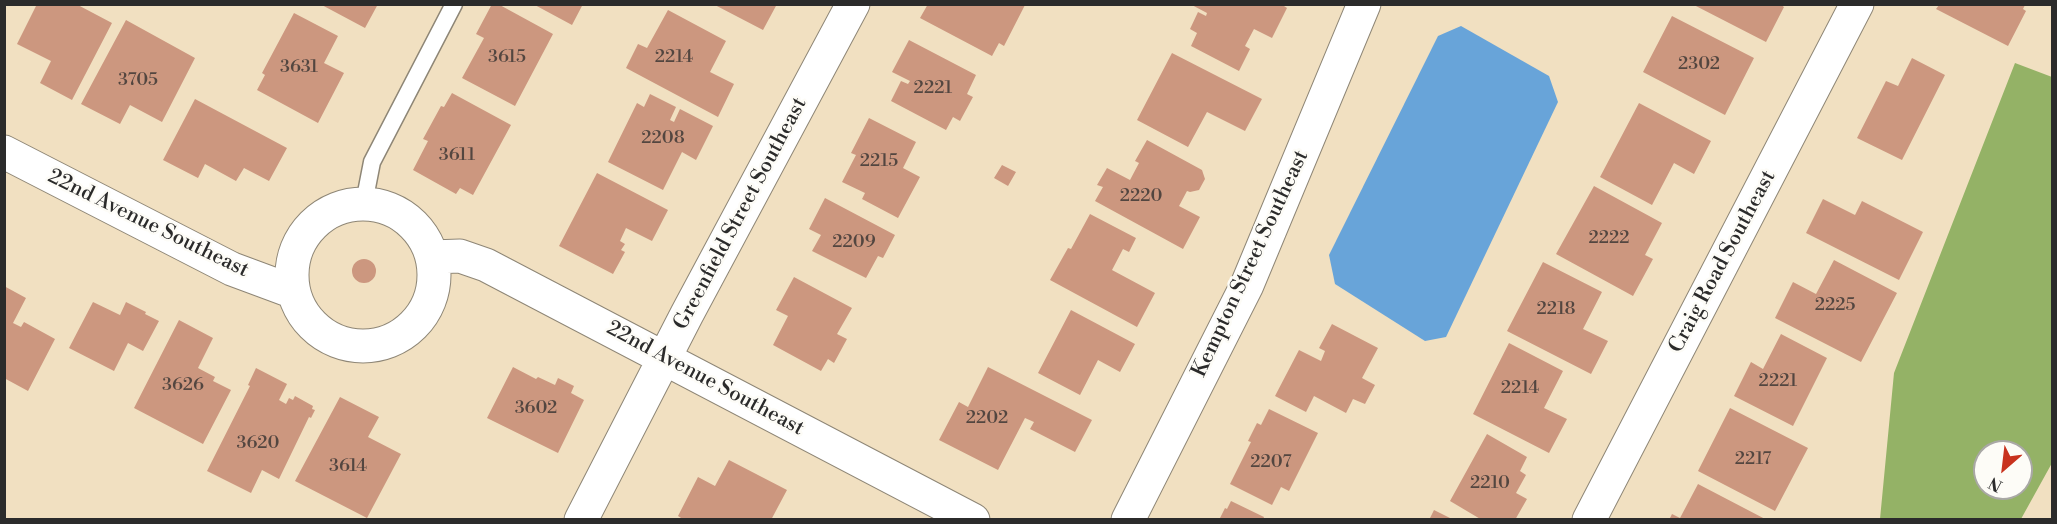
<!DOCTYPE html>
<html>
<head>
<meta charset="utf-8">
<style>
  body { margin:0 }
  #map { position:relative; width:2057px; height:524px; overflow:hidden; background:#f1e0c1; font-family:"Libre Bodoni",serif }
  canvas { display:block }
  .frame { position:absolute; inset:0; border:6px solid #2b2b2b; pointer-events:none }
  .north { position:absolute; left:1973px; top:440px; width:60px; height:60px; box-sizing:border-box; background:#fdfcf7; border:2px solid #a9a8a5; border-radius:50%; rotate:208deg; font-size:16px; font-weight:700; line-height:24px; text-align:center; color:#2b2b2b }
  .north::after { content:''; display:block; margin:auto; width:21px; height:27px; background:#c8321e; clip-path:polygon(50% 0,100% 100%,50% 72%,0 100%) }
</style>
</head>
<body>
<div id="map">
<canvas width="2057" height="524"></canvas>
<div class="frame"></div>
<div class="north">N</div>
</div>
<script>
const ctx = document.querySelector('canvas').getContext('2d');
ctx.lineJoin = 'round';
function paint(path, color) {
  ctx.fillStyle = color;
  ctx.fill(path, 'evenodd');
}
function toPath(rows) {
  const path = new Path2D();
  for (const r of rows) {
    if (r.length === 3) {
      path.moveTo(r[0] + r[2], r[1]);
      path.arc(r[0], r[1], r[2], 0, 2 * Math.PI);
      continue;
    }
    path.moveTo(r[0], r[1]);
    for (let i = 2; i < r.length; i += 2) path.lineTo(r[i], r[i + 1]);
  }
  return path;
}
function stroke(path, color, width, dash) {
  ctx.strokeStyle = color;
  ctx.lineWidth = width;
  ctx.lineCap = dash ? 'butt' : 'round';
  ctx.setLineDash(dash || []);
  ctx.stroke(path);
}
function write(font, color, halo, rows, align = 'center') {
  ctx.font = font + ' "Libre Bodoni",serif';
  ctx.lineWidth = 5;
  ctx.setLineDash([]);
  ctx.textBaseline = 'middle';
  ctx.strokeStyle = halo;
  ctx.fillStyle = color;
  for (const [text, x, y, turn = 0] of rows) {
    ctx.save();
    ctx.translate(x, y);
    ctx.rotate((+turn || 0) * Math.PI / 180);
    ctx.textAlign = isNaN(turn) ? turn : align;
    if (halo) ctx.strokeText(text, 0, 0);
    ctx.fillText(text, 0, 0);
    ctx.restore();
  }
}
paint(toPath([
  [2015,63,2052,77,2052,463,2021,519,1880,519,1894,373],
  [1985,452,2021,452,2021,488,1985,488]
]), '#94b266');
paint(toPath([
  [1461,26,1549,76,1558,102,1446,337,1425,341,1335,284,1329,255,1438,36]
]), '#68a4d9');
paint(toPath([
  [37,4,76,4,112,23,72,100,40,83,51,61,17,44],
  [320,4,378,4,365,28],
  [492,4,498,4,553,34,515,106,462,78,484,38,476,34],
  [533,4,583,4,572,25],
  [713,4,777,4,763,30],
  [928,4,1024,4,1025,5,1004,46,999,43,992,56,920,18],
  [1190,4,1281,4,1287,8,1272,38,1254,29,1245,46,1250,49,1239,71,1191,46,1197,33,1190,29,1198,12,1206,16,1207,13],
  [1692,4,1780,4,1784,7,1766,42],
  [1939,5,2025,5,2023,9,2026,11,2008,46,1936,9],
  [668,10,726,41,710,72,734,84,718,117,626,68,638,44,647,48],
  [294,13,338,36,324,63,344,73,318,123,257,90,265,75,262,73],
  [1672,16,1754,58,1725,115,1643,72],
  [126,20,195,58,162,122,130,105,120,124,81,104],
  [909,40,976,75,967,94,973,97,960,121,953,117,946,130,891,101,901,81,908,84,910,81,892,72],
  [1172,53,1262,99,1245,131,1207,112,1188,147,1137,120],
  [1912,58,1945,75,1902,160,1857,138,1886,81,1898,86],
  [452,93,511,125,473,195,460,188,456,194,413,170,428,141,423,139,441,106,444,107],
  [650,94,676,107,670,120,674,122,680,109,713,126,696,160,682,152,663,190,608,162,637,103,644,107],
  [195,99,287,148,269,181,244,168,236,181,205,164,198,178,163,160],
  [1639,103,1711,141,1694,174,1674,163,1652,205,1600,177],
  [869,118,916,142,903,168,920,177,898,218,862,199,865,193,842,182,856,155,851,153],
  [1147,140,1202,170,1205,179,1199,190,1190,192,1187,191,1179,206,1200,217,1183,249,1095,201,1103,187,1097,185,1107,168,1130,180,1139,163,1135,161],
  [1002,165,1016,172,1008,186,994,178],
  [597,173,668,210,652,241,626,228,620,241,625,244,621,250,625,252,613,274,559,246],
  [1594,186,1662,223,1645,255,1653,259,1633,296,1556,254],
  [825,198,895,235,883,258,878,256,866,278,812,251,821,235,809,229],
  [1823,199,1855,215,1862,201,1923,232,1899,280,1806,233],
  [1090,214,1136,238,1129,252,1123,249,1112,270,1155,293,1137,327,1050,280,1068,248,1071,249],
  [364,271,12],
  [1834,260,1897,293,1861,362,1775,318,1793,282,1816,294],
  [1543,262,1602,292,1583,329,1608,341,1591,374,1507,331],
  [794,277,852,308,837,334,847,339,834,363,828,359,821,371,773,345,788,316,776,310],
  [4,286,26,298,13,323,21,327,24,322,55,339,28,391,4,378],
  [93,302,120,315,126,302,146,312,145,314,159,321,143,351,128,343,114,371,69,348],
  [1071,310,1135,344,1120,372,1098,360,1080,395,1038,373],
  [179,320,213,338,198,368,215,377,213,381,231,390,203,444,134,408],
  [1332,324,1378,348,1362,378,1375,385,1365,404,1353,399,1346,413,1314,396,1306,412,1275,396,1299,350,1321,361,1325,351,1319,348],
  [1781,334,1827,358,1793,426,1734,396,1751,362,1763,369],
  [1509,343,1563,371,1544,408,1567,419,1549,453,1473,414],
  [513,367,536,379,538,377,555,385,558,378,574,386,571,393,584,400,558,453,487,418],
  [988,367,1092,420,1075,452,1030,429,1034,422,1025,418,998,470,939,440,959,402,968,407],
  [256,368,287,384,279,400,286,404,289,398,293,400,295,396,313,406,312,409,315,410,311,418,309,417,279,479,262,470,251,493,207,471,250,386,248,385],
  [340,397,379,417,368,437,401,454,367,518,295,481],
  [1730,408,1808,448,1775,511,1698,471],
  [1269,409,1318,433,1289,491,1281,487,1272,505,1230,484,1251,442,1248,441,1257,423,1261,425],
  [1487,434,1527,457,1520,471,1526,475,1516,493,1527,499,1515,520,1482,520,1450,501],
  [729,460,787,490,771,520,684,520,678,516,698,477,715,486],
  [1698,484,1767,520,1669,520,1672,514,1680,518],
  [1231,501,1264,517,1263,520,1219,520,1225,508,1227,509],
  [1434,510,1454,520,1429,520]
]), '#cc977f');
const lane = toPath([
  [364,203,372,162,454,4]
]);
const street = toPath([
  [4,152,232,269,294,292],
  [363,275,71],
  [432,257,460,256,486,265,973,520],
  [581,520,687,314,853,4],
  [1128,520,1247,285,1364,4],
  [1589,520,1857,4]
]);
stroke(lane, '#8e8676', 19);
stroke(street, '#8e8676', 35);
stroke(lane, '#fff', 16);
stroke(street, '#fff', 33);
write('18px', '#534640', null, [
  ["3615",507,58],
  ["2214",674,58],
  ["2302",1699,65],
  ["3631",299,68],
  ["3705",138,81],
  ["2221",933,89],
  ["2208",663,139],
  ["3611",457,156],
  ["2215",879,162],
  ["2220",1141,197],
  ["2222",1609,239],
  ["2209",854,243],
  ["2225",1835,306],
  ["2218",1556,310],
  ["2221",1778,382],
  ["3626",183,386],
  ["2214",1520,389],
  ["3602",536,409],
  ["2202",987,419],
  ["3620",258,444],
  ["2217",1753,460],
  ["2207",1271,463],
  ["3614",348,467],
  ["2210",1490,484]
]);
write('21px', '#2b2b2b', '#fdfcf7', [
  ["Greenfield Street Southeast",741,214,-62],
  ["22nd Avenue Southeast",148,224,26],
  ["Craig Road Southeast",1723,262,-62],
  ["Kempton Street Southeast",1251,264,-65],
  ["22nd Avenue Southeast",705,379,28]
]);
</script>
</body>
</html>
